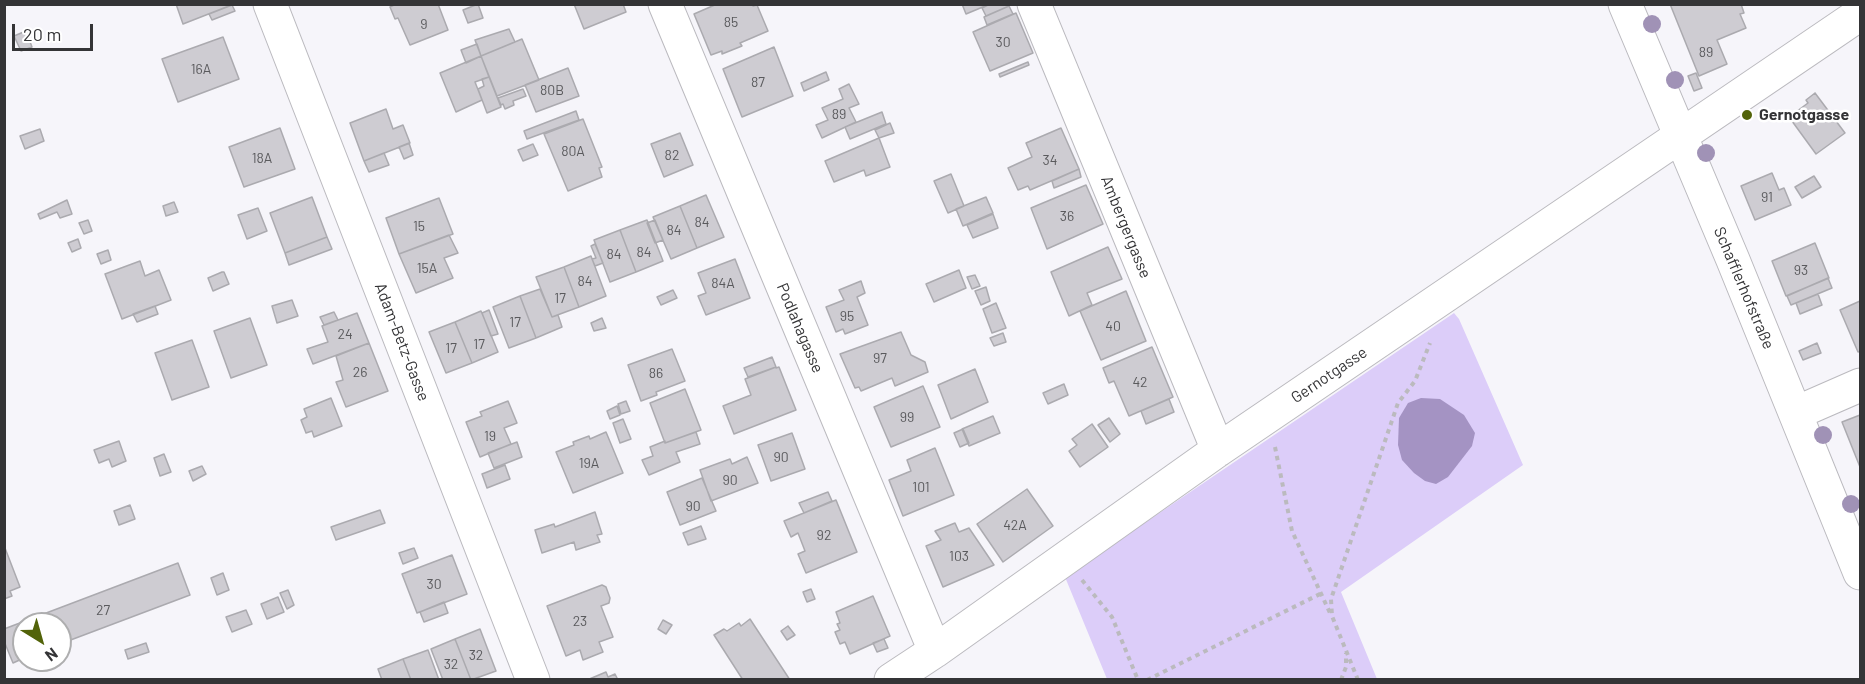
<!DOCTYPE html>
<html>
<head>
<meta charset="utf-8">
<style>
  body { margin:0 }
  #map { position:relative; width:1865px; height:684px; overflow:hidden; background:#f6f5fa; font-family:Barlow,sans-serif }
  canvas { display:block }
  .frame { position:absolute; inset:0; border:6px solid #343436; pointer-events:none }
  .north { position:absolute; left:12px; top:612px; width:60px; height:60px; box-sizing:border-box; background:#fff; border:2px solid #aeaeaf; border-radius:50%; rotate:143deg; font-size:16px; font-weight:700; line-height:24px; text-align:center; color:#343436 }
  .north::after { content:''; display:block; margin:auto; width:21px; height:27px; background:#526309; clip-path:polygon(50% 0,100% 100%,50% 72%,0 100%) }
  .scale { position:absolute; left:12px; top:24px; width:81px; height:27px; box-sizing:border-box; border:3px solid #343436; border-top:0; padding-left:8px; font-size:18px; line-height:21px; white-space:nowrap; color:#343436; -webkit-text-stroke:4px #fff; paint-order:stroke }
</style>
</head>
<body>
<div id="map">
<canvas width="1865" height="684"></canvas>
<div class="frame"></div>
<div class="north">N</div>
<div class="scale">20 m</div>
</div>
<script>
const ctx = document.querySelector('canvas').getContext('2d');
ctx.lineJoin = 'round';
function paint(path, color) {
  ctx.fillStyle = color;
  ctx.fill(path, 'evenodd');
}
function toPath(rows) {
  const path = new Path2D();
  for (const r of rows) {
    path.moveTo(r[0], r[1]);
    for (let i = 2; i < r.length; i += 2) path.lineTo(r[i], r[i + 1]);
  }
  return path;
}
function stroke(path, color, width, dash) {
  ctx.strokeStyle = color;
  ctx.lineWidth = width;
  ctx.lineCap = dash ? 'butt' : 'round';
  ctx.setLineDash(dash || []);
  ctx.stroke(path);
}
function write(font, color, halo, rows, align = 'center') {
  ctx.font = font + ' Barlow,sans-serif';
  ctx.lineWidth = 5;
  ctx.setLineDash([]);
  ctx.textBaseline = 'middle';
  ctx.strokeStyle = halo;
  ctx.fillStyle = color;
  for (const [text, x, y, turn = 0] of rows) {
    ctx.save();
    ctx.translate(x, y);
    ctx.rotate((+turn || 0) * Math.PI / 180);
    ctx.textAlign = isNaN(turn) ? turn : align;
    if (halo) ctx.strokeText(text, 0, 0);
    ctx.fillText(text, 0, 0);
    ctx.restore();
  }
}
paint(toPath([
  [1454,313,1459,319,1523,465,1341,592,1377,679,1107,679,1065,577]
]), '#dccdf9');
paint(toPath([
  [1421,398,1440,399,1464,415,1475,433,1472,446,1448,477,1436,484,1425,481,1414,473,1402,460,1398,445,1399,418,1408,403]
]), '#a493c3');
const building = toPath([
  [176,4,234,4,183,24,176,4],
  [396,4,438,4,448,30,410,45,398,18,395,19,390,7,396,4],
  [478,4,483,18,468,23,463,10,478,4],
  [574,4,623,4,626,12,584,29,574,4],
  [717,4,752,4,753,6,757,5,768,31,740,43,742,46,722,54,722,51,711,55,694,14,717,4],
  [962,4,990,4,966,14,962,4],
  [990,4,1009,4,1009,6,986,16,982,8,990,4],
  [1670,4,1741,4,1744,13,1740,14,1746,28,1717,40,1727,64,1699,76,1670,4],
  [232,5,235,11,212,20,209,14,232,5],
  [1009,6,1013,14,987,25,984,17,1009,6],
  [1016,13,1033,53,990,71,973,32,1016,13],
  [509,29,515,42,481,56,475,40,509,29],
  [26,31,32,47,21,51,14,36,26,31],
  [223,37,239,79,178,102,162,59,223,37],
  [522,39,539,80,497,96,481,56,522,39],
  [477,44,481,56,466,63,461,50,477,44],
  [774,47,793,96,742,117,723,69,774,47],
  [481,56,489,77,475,82,482,100,456,112,440,73,481,56],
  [1028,62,1029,65,1000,77,999,74,1028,62],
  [568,68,579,96,536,112,525,85,568,68],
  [826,72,829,80,804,91,801,83,826,72],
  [1696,73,1702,88,1694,91,1688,76,1696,73],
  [489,77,501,107,487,113,478,89,484,86,482,79,489,77],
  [849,84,859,104,849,108,856,122,822,138,816,125,828,120,822,108,843,99,839,89,849,84],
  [523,89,526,96,513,101,514,105,505,109,503,104,501,105,498,98,523,89],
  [1815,93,1845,133,1816,154,1789,117,1808,103,1806,100,1815,93],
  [386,109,393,129,403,125,410,143,364,161,350,123,386,109],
  [576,111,579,120,527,139,524,131,576,111],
  [882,112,886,124,850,139,845,127,882,112],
  [583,119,602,167,599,168,602,177,568,191,544,134,583,119],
  [890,123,894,133,879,138,875,130,890,123],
  [280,128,295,169,244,187,229,147,280,128],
  [1061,128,1079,169,1030,190,1028,186,1018,190,1008,168,1032,157,1026,143,1061,128],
  [40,129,44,141,25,149,20,136,40,129],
  [680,133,693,165,664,177,651,144,680,133],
  [879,138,890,167,866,176,864,170,834,182,825,161,879,138],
  [409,143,413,155,404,159,399,147,409,143],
  [533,144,538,155,523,161,518,150,533,144],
  [384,153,389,165,369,172,364,161,384,153],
  [1079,169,1081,177,1054,188,1052,181,1079,169],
  [1772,173,1779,190,1784,188,1791,205,1755,220,1741,186,1772,173],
  [951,174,964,206,948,213,934,181,951,174],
  [1814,176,1821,187,1802,198,1795,187,1814,176],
  [1086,185,1103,224,1047,249,1031,208,1086,185],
  [706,195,724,237,697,248,680,206,706,195],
  [312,197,327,237,285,253,270,213,312,197],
  [986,197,993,213,963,226,956,209,986,197],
  [439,198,453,234,399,254,386,218,439,198],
  [67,200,72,214,60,218,57,212,40,219,38,214,67,200],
  [174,202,178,212,166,216,163,206,174,202],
  [680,206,697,248,671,259,653,217,680,206],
  [258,208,267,231,247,239,238,215,258,208],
  [993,214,998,228,973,238,967,225,993,214],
  [88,220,92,231,84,234,79,223,88,220],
  [647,220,663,261,636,272,620,230,647,220],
  [655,220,663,240,655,243,647,223,655,220],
  [620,230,636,272,610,282,594,240,620,230],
  [449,235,458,253,444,258,453,278,416,293,399,254,449,235],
  [327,237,332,249,289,265,285,253,327,237],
  [78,239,81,248,72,252,68,243,78,239],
  [1815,243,1829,278,1786,296,1772,261,1815,243],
  [595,244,603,263,595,266,592,259,596,258,591,246,595,244],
  [1108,247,1122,279,1087,293,1092,305,1069,316,1051,272,1108,247],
  [108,250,111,260,101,264,97,254,108,250],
  [591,256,606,296,579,307,564,267,591,256],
  [735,259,750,298,706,315,698,296,706,293,698,273,735,259],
  [140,261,145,276,159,270,171,300,122,319,105,274,140,261],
  [564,267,579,307,552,317,536,277,564,267],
  [959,270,966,288,934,302,926,284,959,270],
  [222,272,224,272,229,284,213,291,208,278,222,272],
  [975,275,980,286,972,289,967,277,975,275],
  [1828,278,1832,288,1791,305,1787,296,1828,278],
  [861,281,865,293,857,297,868,325,845,334,843,329,836,332,826,307,844,300,839,290,861,281],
  [986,287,990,301,981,305,975,291,986,287],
  [540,289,552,317,558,315,562,327,536,338,520,296,540,289],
  [673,290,677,298,661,305,657,297,673,290],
  [1126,291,1146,341,1101,360,1080,311,1126,291],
  [1818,294,1822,305,1800,314,1796,303,1818,294],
  [520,296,536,338,509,348,493,307,520,296],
  [292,300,298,316,277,323,272,306,292,300],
  [1860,301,1860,351,1858,352,1840,310,1860,301],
  [996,303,1006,328,992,333,983,309,996,303],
  [155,306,158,314,137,322,133,314,155,306],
  [489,310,498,334,491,336,482,313,489,310],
  [481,311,498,352,472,363,455,322,481,311],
  [334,312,338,320,324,325,320,317,334,312],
  [357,313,369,343,313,364,307,349,328,342,322,326,357,313],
  [250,318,267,365,231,378,214,331,250,318],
  [602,318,606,328,594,331,591,323,602,318],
  [455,322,472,363,446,373,429,332,455,322],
  [901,332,911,355,925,362,928,372,895,386,892,378,861,391,859,387,855,388,840,354,901,332],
  [1003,333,1006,342,994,346,990,338,1003,333],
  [192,340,209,387,172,400,155,353,192,340],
  [369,343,388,391,346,407,336,382,343,380,336,356,369,343],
  [1817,343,1821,353,1803,360,1799,351,1817,343],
  [1152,347,1173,397,1129,416,1114,381,1109,383,1103,368,1152,347],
  [672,349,685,381,656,392,657,395,641,401,628,365,672,349],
  [772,357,776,367,748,377,744,368,772,357],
  [776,367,776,368,779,367,796,410,734,434,723,406,751,395,745,379,776,367],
  [975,369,988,402,951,419,938,385,975,369],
  [1064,384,1068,395,1048,404,1043,393,1064,384],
  [923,386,940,427,891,447,874,407,923,386],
  [685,389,701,430,665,443,650,403,685,389],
  [331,398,342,426,314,437,312,431,306,433,301,420,307,417,304,409,331,398],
  [1169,399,1174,412,1146,424,1141,411,1169,399],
  [508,401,517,423,504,428,511,444,480,457,466,422,482,416,480,412,508,401],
  [626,401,630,411,621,414,618,404,626,401],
  [617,406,620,415,610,419,607,411,617,406],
  [1860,415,1860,467,1842,422,1860,415],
  [993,416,1000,433,969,446,962,429,993,416],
  [1109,418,1120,434,1110,442,1098,425,1109,418],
  [623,419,631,439,620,443,613,423,623,419],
  [1092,424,1108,447,1080,467,1069,451,1077,445,1072,439,1092,424],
  [963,429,969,443,960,447,954,433,963,429],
  [606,432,623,473,573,493,556,452,574,445,573,442,589,436,590,439,606,432],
  [696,432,700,444,676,452,680,462,649,475,642,460,653,456,650,447,665,441,665,443,696,432],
  [792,433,805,469,771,481,758,445,792,433],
  [119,441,126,461,112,467,109,459,99,463,94,450,119,441],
  [517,442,522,457,494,468,488,453,517,442],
  [935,448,954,495,903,516,889,480,911,471,907,460,935,448],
  [164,454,171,472,160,476,154,458,164,454],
  [747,457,758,483,711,501,700,470,730,459,732,464,747,457],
  [505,465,510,479,487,488,482,474,505,465],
  [202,466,206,474,193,481,189,471,202,466],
  [702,478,716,511,680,525,667,492,702,478],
  [1027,489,1053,526,1003,562,977,524,1027,489],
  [828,492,832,501,804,513,799,503,828,492],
  [836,500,857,552,806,573,798,554,805,551,798,533,791,537,784,521,836,500],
  [130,505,135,519,119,525,114,511,130,505],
  [380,510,385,523,336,540,331,527,380,510],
  [595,512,602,534,597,535,600,542,576,550,574,542,542,553,535,530,554,524,555,527,595,512],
  [955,523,959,532,969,528,994,565,943,587,926,546,941,540,935,531,955,523],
  [701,526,706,539,688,545,683,533,701,526],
  [5,548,20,587,10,591,12,596,4,599,5,548],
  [414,548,418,558,403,564,399,553,414,548],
  [452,555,467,594,417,613,402,574,452,555],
  [178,563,190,595,60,644,60,624,24,624,24,658,13,663,4,641,4,629,178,563],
  [223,573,229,590,217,595,211,578,223,573],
  [602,585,606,587,610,598,609,603,601,606,613,637,599,642,603,652,583,660,580,650,566,656,547,606,602,585],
  [811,589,815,599,807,602,803,592,811,589],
  [288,590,294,605,287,609,280,593,288,590],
  [873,596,890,636,850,654,845,642,840,644,835,632,840,630,837,624,840,623,836,612,873,596],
  [278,597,284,612,267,619,261,604,278,597],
  [444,602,448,613,424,622,420,612,444,602],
  [246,610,252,624,232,632,226,617,246,610],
  [750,619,790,680,743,680,714,635,724,629,727,631,739,623,741,626,750,619],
  [663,620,672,625,666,634,658,629,663,620],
  [788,626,795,635,787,640,781,631,788,626],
  [480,629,496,671,471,680,455,639,480,629],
  [455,639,471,680,443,680,431,649,455,639],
  [884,639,888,648,877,652,873,643,884,639],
  [146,643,149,652,128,659,125,650,146,643],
  [428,650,439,680,411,680,403,659,428,650],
  [403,659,411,680,382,680,378,669,403,659],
  [606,672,608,677,615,674,618,680,587,680,606,672]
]);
paint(building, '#ceccd2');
stroke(building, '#abaaaf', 1.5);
const minor = toPath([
  [270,4,533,680],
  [665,4,935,651],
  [1034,4,1218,450],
  [1625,4,1733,260,1860,573],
  [1796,413,1860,385],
  [891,680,935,651,1218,450,1860,14]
]);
stroke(minor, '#bbbabf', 35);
stroke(toPath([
  [1275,447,1292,531,1330,613],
  [1082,580,1112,617,1138,680],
  [1147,680,1322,593],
  [1341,680,1346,667,1346,653],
  [1358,680,1332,616,1331,599,1398,403,1415,381,1430,343]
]), '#bbbabe', 4, [4.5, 4.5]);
stroke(minor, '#fff', 33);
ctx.fillStyle = '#a092b6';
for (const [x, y] of [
  [1652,24],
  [1675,80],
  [1706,153],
  [1823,435],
  [1851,504]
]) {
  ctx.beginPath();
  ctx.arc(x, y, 9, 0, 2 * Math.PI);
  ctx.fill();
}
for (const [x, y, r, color] of [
  [1747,115,6,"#526309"]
]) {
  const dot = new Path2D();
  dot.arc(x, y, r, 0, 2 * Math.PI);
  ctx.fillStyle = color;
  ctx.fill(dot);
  stroke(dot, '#fff', 2);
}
write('14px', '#5a5a5d', null, [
  ["85",731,22],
  ["9",424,24],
  ["30",1003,42],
  ["89",1706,52],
  ["16A",201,69],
  ["87",758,82],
  ["80B",552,90],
  ["89",839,114],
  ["80A",573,151],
  ["82",672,155],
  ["18A",262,158],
  ["34",1050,160],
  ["91",1767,197],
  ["36",1067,216],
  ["84",702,222],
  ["15",419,226],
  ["84",674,230],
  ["84",644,252],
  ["84",614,254],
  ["15A",427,268],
  ["93",1801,270],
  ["84",585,281],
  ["84A",723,283],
  ["17",560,298],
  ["95",847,316],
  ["17",515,322],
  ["40",1113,326],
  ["24",345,334],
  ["17",479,344],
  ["17",451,348],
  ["97",880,358],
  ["26",360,372],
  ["86",656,373],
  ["42",1140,382],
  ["99",907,417],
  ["19",490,436],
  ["90",781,457],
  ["19A",589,463],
  ["90",730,480],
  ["101",921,487],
  ["90",693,506],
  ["42A",1015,525],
  ["92",824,535],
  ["103",959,556],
  ["30",434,584],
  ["27",103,610],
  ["23",580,621],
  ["32",476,655],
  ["32",451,664]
]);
write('bold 16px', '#343436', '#fff', [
  ["Gernotgasse",1759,115]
], 'left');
write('16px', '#343436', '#fff', [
  ["Ambergergasse",1126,227,68],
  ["Schafflerhofstraße",1744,288,67],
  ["Podlahagasse",800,328,67],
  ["Adam-Betz-Gasse",402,342,69],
  ["Gernotgasse",1329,375,-34]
]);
</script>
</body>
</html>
